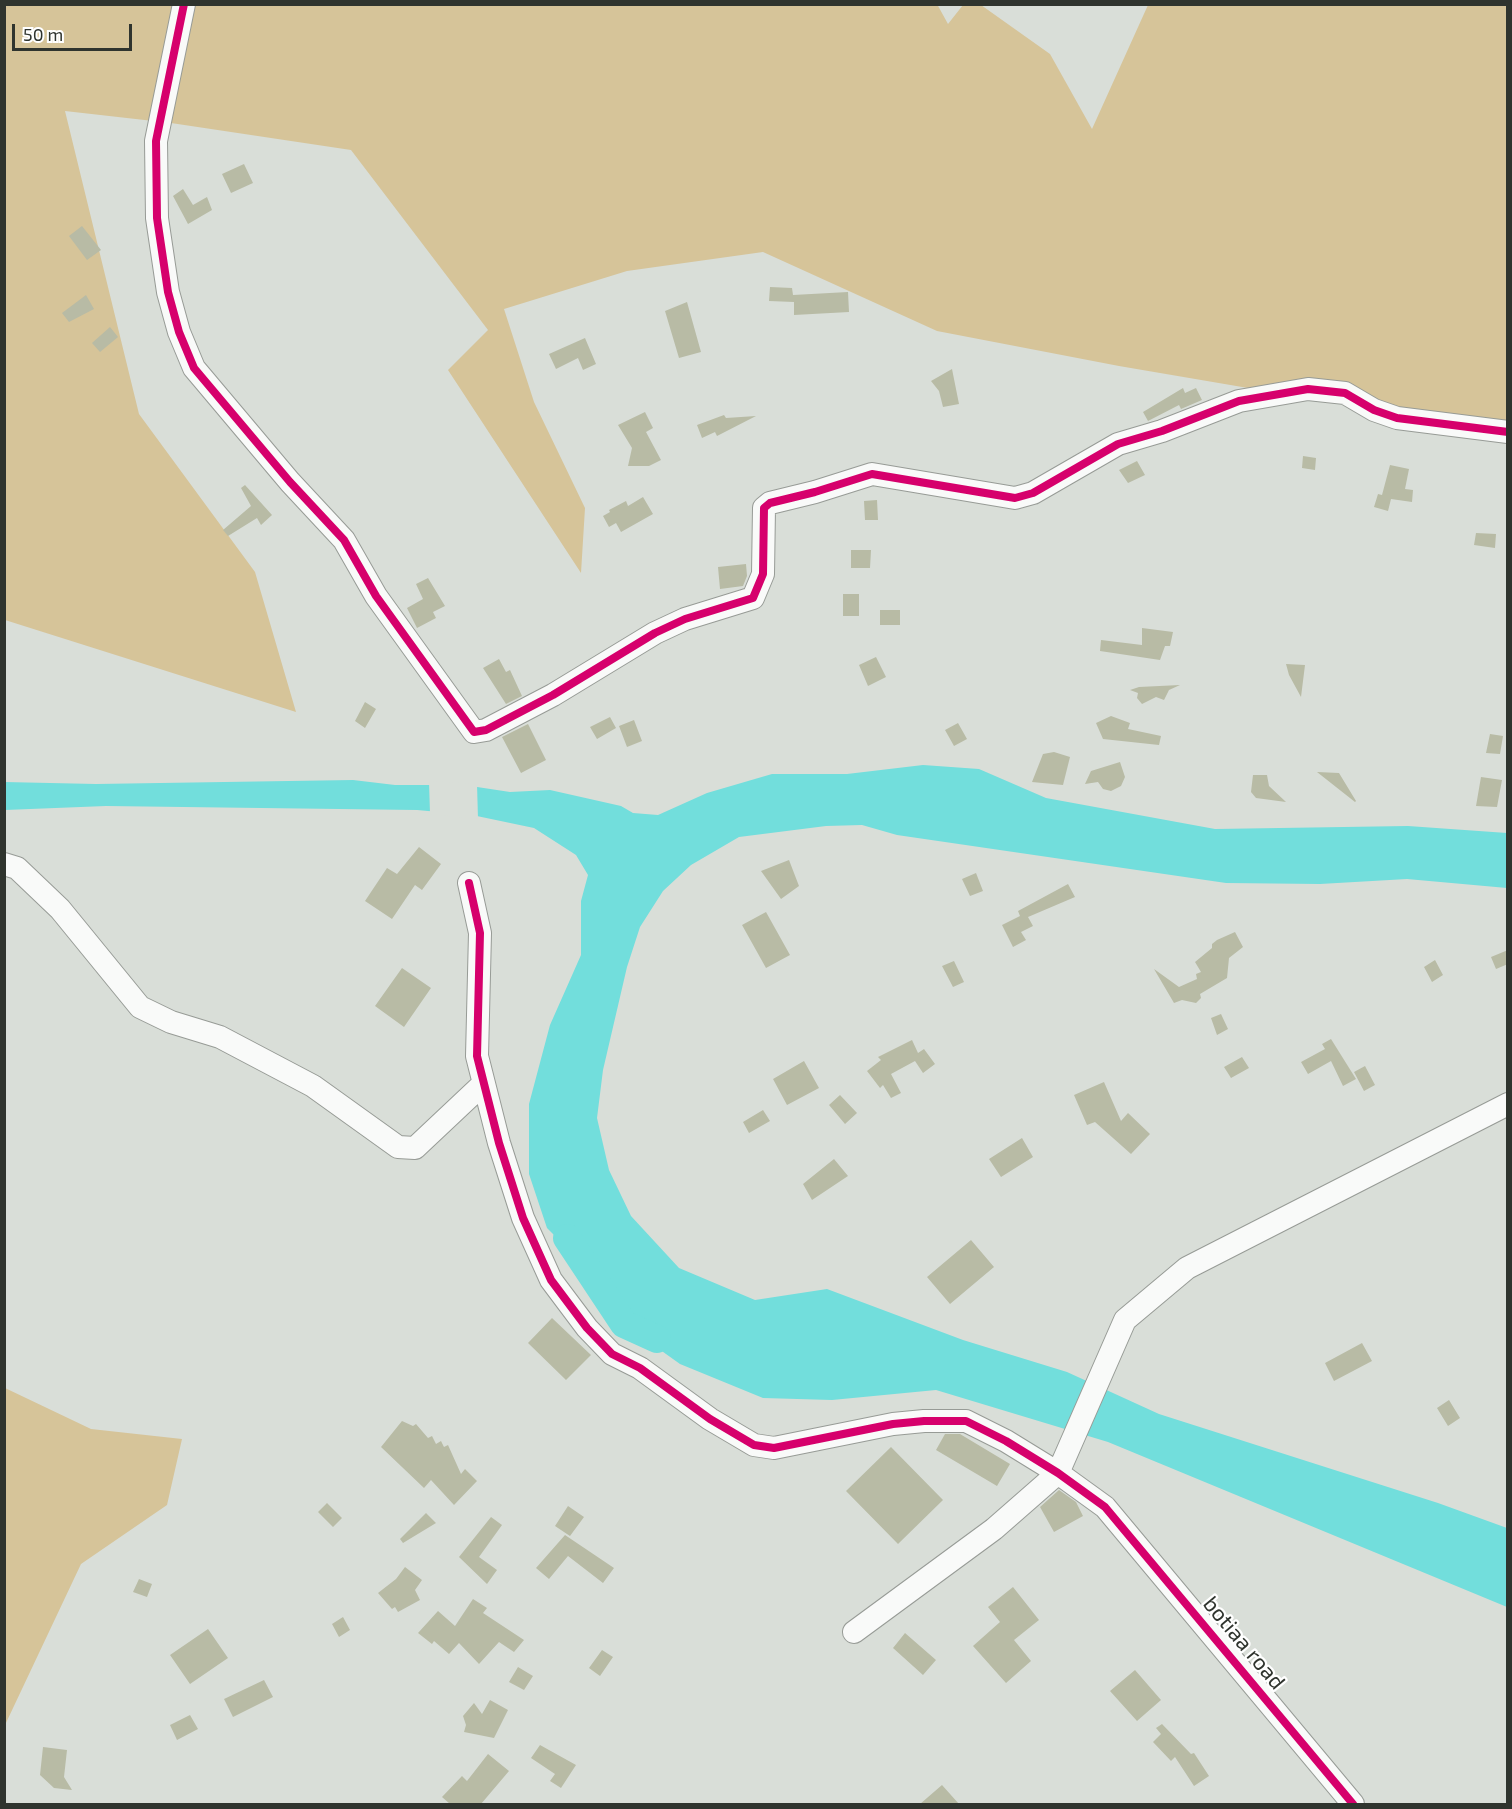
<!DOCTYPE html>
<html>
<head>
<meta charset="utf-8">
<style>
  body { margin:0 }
  #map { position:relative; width:1512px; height:1809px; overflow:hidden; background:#d9ded8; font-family:"Exo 2",sans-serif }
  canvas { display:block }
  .frame { position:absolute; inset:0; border:6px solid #2f342e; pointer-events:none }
  .scale { position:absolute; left:12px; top:24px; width:120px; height:27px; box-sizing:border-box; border:3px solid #2f342e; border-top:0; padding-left:8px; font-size:18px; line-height:21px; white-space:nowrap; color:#2f342e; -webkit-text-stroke:4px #fff; paint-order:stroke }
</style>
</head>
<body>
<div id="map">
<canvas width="1512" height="1809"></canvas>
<div class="frame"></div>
<div class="scale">50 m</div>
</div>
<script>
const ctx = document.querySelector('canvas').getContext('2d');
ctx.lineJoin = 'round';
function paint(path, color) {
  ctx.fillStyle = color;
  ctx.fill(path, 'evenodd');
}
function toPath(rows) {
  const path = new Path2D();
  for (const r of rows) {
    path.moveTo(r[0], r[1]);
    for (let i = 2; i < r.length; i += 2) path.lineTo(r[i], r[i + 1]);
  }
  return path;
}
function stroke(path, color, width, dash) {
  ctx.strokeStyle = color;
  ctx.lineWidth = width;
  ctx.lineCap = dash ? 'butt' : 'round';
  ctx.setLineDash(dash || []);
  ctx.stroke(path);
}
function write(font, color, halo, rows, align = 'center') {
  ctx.font = font + ' "Exo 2",sans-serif';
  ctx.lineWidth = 4.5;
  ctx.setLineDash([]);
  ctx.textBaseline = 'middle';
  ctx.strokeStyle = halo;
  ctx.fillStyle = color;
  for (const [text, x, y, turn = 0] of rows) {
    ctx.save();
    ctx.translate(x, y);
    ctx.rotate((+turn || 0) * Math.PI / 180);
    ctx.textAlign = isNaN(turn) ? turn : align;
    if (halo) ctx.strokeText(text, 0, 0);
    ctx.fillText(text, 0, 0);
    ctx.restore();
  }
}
paint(toPath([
  [937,4,948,24,963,5,981,5,1050,54,1092,129,1148,5,1507,5,1507,421,1336,403,1119,366,937,331,763,252,627,271,504,309,534,402,585,508,581,573,448,370,488,330,351,150,171,123,65,111,139,414,255,572,296,712,5,620,5,5],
  [5,1388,91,1429,182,1439,167,1505,81,1564,5,1725]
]), '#d6c499');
paint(toPath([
  [923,765,979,769,1046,798,1215,829,1408,826,1507,833,1507,888,1407,879,1320,884,1226,883,897,835,862,825,826,826,739,837,691,865,663,891,640,927,627,967,603,1070,597,1118,609,1170,631,1216,679,1268,755,1300,827,1289,963,1340,1067,1372,1159,1414,1438,1503,1507,1528,1507,1607,1108,1442,936,1390,832,1400,763,1398,680,1364,624,1324,587,1268,547,1228,529,1174,529,1104,550,1025,581,955,581,901,588,875,576,855,534,828,472,815,417,810,106,806,5,810,4,782,96,784,353,780,395,785,464,785,510,792,550,790,621,806,633,813,658,815,707,793,772,774,847,774]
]), '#72dedc');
paint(toPath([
  [429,781,477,784,478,819,430,814]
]), '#d9ded8');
stroke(toPath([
  [567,1238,624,1324,657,1339]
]), '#72dedc', 28);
paint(toPath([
  [244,164,253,183,231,193,222,174],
  [183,189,193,205,207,197,212,210,188,224,173,196],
  [82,226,101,250,87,260,69,236],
  [770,287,792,288,793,295,848,292,849,312,794,315,794,302,769,301],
  [86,295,94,309,69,322,62,313],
  [687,302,701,352,679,358,665,311],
  [110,327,118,337,100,352,92,343],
  [585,338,596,364,583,370,578,358,556,369,549,354],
  [952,369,959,404,943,407,939,391,931,381],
  [1183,388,1185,393,1196,388,1202,400,1181,409,1179,405,1148,421,1143,412],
  [645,412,653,428,646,432,661,460,649,466,628,466,632,448,618,425],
  [724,415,726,418,756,416,717,436,715,432,702,438,697,425],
  [1303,456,1316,458,1315,470,1302,468],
  [1137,461,1145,475,1128,483,1119,470],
  [1390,465,1409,469,1405,489,1413,490,1412,502,1391,499,1388,511,1374,507,1378,494,1382,495],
  [245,485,272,515,261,525,257,518,228,536,223,530,251,506,241,488],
  [643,497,653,514,621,532,616,523,609,527,603,516,610,512,609,510,626,501,628,506],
  [877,500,878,520,865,520,864,501],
  [1476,533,1496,534,1495,548,1474,545],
  [851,550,871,550,870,568,851,568],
  [746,564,747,576,743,586,720,589,718,567],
  [428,578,445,606,433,612,436,618,417,628,407,608,423,599,416,584],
  [843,594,859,594,859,616,843,616],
  [880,610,900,610,900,625,880,625],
  [1142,628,1173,632,1170,646,1165,646,1160,660,1100,651,1101,640,1142,645],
  [876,657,886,677,868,686,859,665],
  [499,659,506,672,510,670,522,696,506,704,483,668],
  [1286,664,1305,665,1301,697,1289,675],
  [1180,685,1169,690,1164,700,1156,697,1142,704,1137,698,1138,693,1130,690,1139,687],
  [365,702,376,709,365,728,355,721],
  [1111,716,1130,723,1128,729,1161,736,1159,745,1103,739,1096,723],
  [610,717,616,728,597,739,590,727],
  [634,720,642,741,627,747,619,726],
  [958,723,967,739,954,746,945,730],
  [528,724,546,760,521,773,502,737],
  [1490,734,1503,736,1500,754,1486,753],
  [1054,752,1070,757,1063,785,1032,782,1043,754],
  [1120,762,1125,777,1121,786,1111,791,1103,789,1098,782,1085,784,1091,771],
  [1317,772,1339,773,1356,801,1355,802],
  [1253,775,1267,775,1269,786,1286,802,1256,798,1251,792],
  [1481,777,1502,780,1497,807,1476,806],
  [419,847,441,864,422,890,415,885,392,919,365,901,387,868,397,874],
  [789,860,799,886,781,899,761,871],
  [976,873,983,891,970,896,962,879],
  [1068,884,1075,897,1028,917,1033,926,1021,932,1026,940,1013,947,1002,925,1020,916,1018,911],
  [766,912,790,955,766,968,742,925],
  [1235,932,1243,947,1229,958,1227,978,1200,994,1201,998,1196,1003,1182,1000,1174,1003,1154,969,1179,987,1197,979,1196,974,1201,972,1195,962,1212,948,1212,944,1217,940],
  [1508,950,1508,964,1496,969,1491,957],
  [1435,960,1443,975,1432,982,1424,967],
  [954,961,964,982,953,987,942,966],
  [402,968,431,988,404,1027,375,1006],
  [1221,1014,1228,1029,1217,1035,1211,1018],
  [1331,1039,1356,1079,1343,1086,1331,1061,1308,1074,1301,1062,1325,1049,1322,1044],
  [912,1040,918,1053,924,1049,935,1064,923,1073,915,1061,891,1074,901,1093,891,1098,883,1085,880,1088,867,1071,881,1060,878,1057],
  [1242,1057,1249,1068,1231,1078,1224,1067],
  [804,1061,819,1088,787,1105,773,1079],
  [1365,1066,1375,1085,1364,1091,1354,1072],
  [1104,1082,1121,1121,1128,1113,1150,1134,1131,1154,1095,1122,1087,1125,1074,1095],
  [840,1095,857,1113,845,1124,829,1105],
  [763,1110,770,1121,749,1133,743,1122],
  [1022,1138,1033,1157,1001,1177,989,1159],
  [834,1159,848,1176,812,1200,803,1184],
  [971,1240,994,1267,950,1304,927,1277],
  [552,1318,591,1355,566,1380,528,1343],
  [1362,1343,1372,1361,1334,1381,1325,1363],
  [1449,1400,1460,1418,1448,1426,1437,1408],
  [402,1421,413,1426,416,1424,428,1438,432,1436,436,1444,441,1441,444,1447,448,1445,461,1474,465,1469,477,1481,454,1505,431,1480,424,1488,381,1447],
  [945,1434,960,1434,1010,1464,997,1486,936,1450],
  [891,1447,943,1500,898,1544,846,1491],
  [1059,1490,1076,1502,1083,1516,1054,1532,1040,1507],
  [327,1503,342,1518,333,1527,318,1512],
  [568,1506,584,1517,570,1536,555,1526],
  [426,1513,436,1523,403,1543,400,1539],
  [491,1517,502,1525,479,1557,497,1570,487,1584,459,1557],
  [565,1535,614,1568,603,1583,568,1556,549,1579,536,1568],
  [405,1567,422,1580,415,1590,420,1600,398,1612,395,1607,392,1609,378,1593,396,1579],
  [139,1579,152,1584,147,1597,133,1592],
  [1013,1587,1039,1620,1014,1640,1031,1661,1006,1683,973,1646,1000,1622,988,1607],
  [473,1599,487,1608,483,1613,524,1640,514,1652,499,1642,479,1664,459,1643,449,1654,434,1641,432,1644,418,1633,438,1611,455,1626],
  [343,1617,350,1630,339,1637,332,1624],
  [208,1629,228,1658,190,1684,170,1655],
  [905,1633,936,1660,923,1675,893,1648],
  [602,1650,613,1657,600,1676,589,1668],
  [518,1667,533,1676,524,1690,509,1682],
  [1135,1670,1161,1700,1137,1721,1110,1691],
  [264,1680,273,1697,233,1717,224,1699],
  [490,1700,508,1710,494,1738,464,1732,466,1725,463,1716,474,1703,482,1714],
  [190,1715,198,1729,177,1740,170,1725],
  [1162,1724,1191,1754,1194,1753,1209,1776,1194,1786,1175,1757,1171,1761,1153,1742,1161,1734,1156,1728],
  [540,1745,576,1765,561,1788,550,1781,555,1774,531,1758],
  [43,1747,67,1750,64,1777,72,1790,54,1788,40,1775],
  [488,1754,509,1771,481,1804,450,1804,442,1797,462,1776,467,1781],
  [942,1785,959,1804,920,1804]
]), '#b8bba5');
const minor = toPath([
  [184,4,156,141,157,218,168,292,179,332,194,368,290,482,344,540,376,596,474,732,486,730,553,695,655,633,685,619,753,598,763,574,764,508,770,503,815,492,872,474,1015,498,1033,493,1118,444,1162,431,1239,401,1308,389,1345,393,1374,410,1397,418,1508,432],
  [4,864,17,868,60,909,140,1007,171,1022,220,1037,313,1086,398,1147,415,1148,483,1084],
  [469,883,480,933,477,1056,499,1143,523,1218,551,1280,587,1328,612,1354,640,1368,710,1419,754,1445,774,1448,893,1424,924,1421,966,1421,1006,1441,1058,1473,1105,1507,1353,1804],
  [854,1632,994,1529,1058,1473,1125,1320,1187,1268,1508,1104]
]);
stroke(minor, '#979b96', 24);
stroke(minor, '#f9faf9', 22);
stroke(toPath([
  [184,4,156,141,157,218,168,292,179,332,194,368,290,482,344,540,376,596,474,732,486,730,553,695,655,633,685,619,753,598,763,574,764,508,770,503,815,492,872,474,1015,498,1033,493,1118,444,1162,431,1239,401,1308,389,1345,393,1374,410,1397,418,1508,432],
  [469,883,480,933,477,1056,499,1143,523,1218,551,1280,587,1328,612,1354,640,1368,710,1419,754,1445,774,1448,893,1424,924,1421,966,1421,1006,1441,1058,1473,1105,1507,1353,1804]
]), '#d6006c', 8);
write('22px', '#2f342e', '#fff', [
  ["botiaa road",1244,1643,50]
]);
</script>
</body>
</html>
